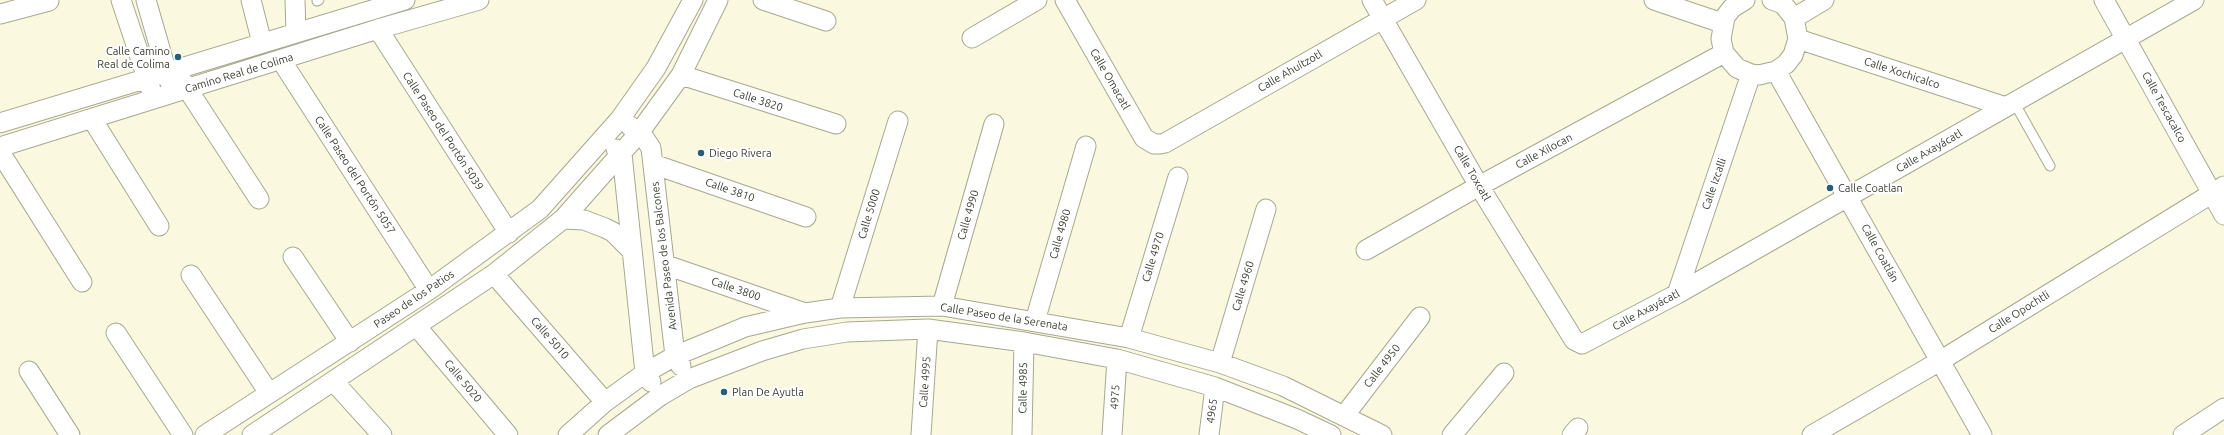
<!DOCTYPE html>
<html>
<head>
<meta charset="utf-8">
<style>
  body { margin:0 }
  canvas { display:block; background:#faf9df }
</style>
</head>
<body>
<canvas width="2224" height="435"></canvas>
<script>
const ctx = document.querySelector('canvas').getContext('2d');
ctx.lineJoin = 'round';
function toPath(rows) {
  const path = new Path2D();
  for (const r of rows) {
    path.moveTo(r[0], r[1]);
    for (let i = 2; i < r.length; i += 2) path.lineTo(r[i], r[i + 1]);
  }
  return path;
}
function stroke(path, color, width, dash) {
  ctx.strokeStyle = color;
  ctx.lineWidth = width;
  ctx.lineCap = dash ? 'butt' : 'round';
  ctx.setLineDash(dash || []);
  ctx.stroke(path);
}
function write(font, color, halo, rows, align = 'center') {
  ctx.font = font + ' Ubuntu,sans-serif';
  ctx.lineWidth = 4;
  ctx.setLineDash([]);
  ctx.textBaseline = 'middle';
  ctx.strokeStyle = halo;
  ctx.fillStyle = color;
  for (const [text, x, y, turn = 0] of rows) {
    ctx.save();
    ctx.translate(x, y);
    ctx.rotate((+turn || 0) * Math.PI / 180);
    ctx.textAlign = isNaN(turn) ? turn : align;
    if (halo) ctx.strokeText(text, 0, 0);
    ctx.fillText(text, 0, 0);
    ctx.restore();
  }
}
const service = toPath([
  [317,1,319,0],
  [2014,102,2050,166]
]);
const minor = toPath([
  [121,0,151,90],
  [146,0,170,83],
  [251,0,262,43],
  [295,0,296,33],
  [763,0,826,21],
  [1065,0,1144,138,1154,144,1160,144,1165,143,1416,0],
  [1372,0,1479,186,1574,340,1582,344,1677,294,2194,0],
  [1654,0,1722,23],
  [1745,0,1732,8,1725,17,1721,39,1724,53,1737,68,1751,74,1759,75,1776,71,1786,64,1793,55,1798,39,1794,18,1783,4,1772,0],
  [2104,0,2224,215],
  [0,14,49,1],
  [1794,18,1824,0],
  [378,29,509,233],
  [972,38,1037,0],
  [1798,39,2006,107],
  [281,60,429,290],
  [1776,71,1982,435],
  [681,75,836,124],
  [181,79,259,199],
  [92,119,159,226],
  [0,123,405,0],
  [630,126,645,139,651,148,675,356,681,366],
  [0,147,378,29,479,0],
  [616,149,622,154,645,373,651,382],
  [0,152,82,282],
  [653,164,806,217],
  [563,219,584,220,605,228,613,232,632,251],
  [1366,250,1479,186,1724,53],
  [293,257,350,342],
  [666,265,805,313],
  [494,274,605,402],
  [191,275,269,393],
  [1677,294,1751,74],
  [942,306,994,124],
  [840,308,898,121],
  [1035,321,1086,146],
  [417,327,508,435],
  [116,333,183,435],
  [1129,338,1178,177],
  [1220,363,1266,209],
  [29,371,70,435],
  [334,382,382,435],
  [1344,416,1420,317],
  [205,435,429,290,540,209,620,119,656,68,693,0],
  [252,435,494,274,563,219,639,133,681,75,718,0],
  [568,435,605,402,645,373,675,356,745,327,805,313,840,308,942,306,1129,338,1220,363,1283,386,1382,435],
  [608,435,660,396,689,379,762,351,803,339,847,332,928,329,1024,342,1117,359,1215,387,1297,419,1331,435],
  [921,435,928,329],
  [1022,435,1024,342],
  [1112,435,1117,359],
  [1209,435,1215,387],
  [1452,435,1504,373],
  [1572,435,1578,428],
  [1812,435,1940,361,2224,186],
  [2183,435,2224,408]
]);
stroke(service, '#a8a88f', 11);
stroke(minor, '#a8a88f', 21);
stroke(service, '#fff', 9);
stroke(minor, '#fff', 19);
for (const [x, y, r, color] of [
  [178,57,4,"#256079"],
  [701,153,4,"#256079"],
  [1830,188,4,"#256079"],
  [724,392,4,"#256079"]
]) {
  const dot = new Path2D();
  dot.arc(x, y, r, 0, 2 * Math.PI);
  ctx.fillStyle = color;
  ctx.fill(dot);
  stroke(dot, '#fff', 1.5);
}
write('11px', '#3d3d33', '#fff', [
  ["Calle Camino",170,51,"right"],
  ["Real de Colima",170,64,"right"],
  ["Diego Rivera",709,153],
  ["Calle Coatlan",1838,188],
  ["Plan De Ayutla",732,392]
], 'left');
write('11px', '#3d3d33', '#fff', [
  ["Calle Ahuítzotl",1290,71,-30],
  ["Camino Real de Colima",239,73,-17],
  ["Calle Xochicalco",1902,73,18],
  ["Calle Omacatl",1110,79,60],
  ["Calle 3820",758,100,18],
  ["Calle Tescacalco",2164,107,61],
  ["Calle Paseo del Portón 5039",443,131,57],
  ["Calle Xilocan",1544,151,-28],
  ["Calle Axayácatl",1929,151,-30],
  ["Calle Toxcatl",1472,173,60],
  ["Calle Paseo del Portón 5057",355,175,57],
  ["Calle Izcalli",1714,184,-71],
  ["Calle 3810",730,190,19],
  ["Calle 5000",869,214,-73],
  ["Calle 4990",968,215,-74],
  ["Calle 4980",1060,234,-74],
  ["Calle Coatlán",1880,253,61],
  ["Avenida Paseo de los Balcones",664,256,-97],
  ["Calle 4970",1153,257,-73],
  ["Calle 4960",1243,286,-73],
  ["Calle 3800",736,289,19],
  ["Paseo de los Patios",414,299,-34],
  ["Calle Axayácatl",1646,310,-28],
  ["Calle Opochtli",2019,312,-32],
  ["Calle Paseo de la Serenata",1004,317,9],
  ["Calle 5010",550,338,49],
  ["Calle 4950",1382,366,-52],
  ["Calle 5020",463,381,50],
  ["Calle 4995",925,382,-86],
  ["Calle 4985",1023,388,-89],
  ["4975",1115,397,-86],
  ["4965",1212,411,-83]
]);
</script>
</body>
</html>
